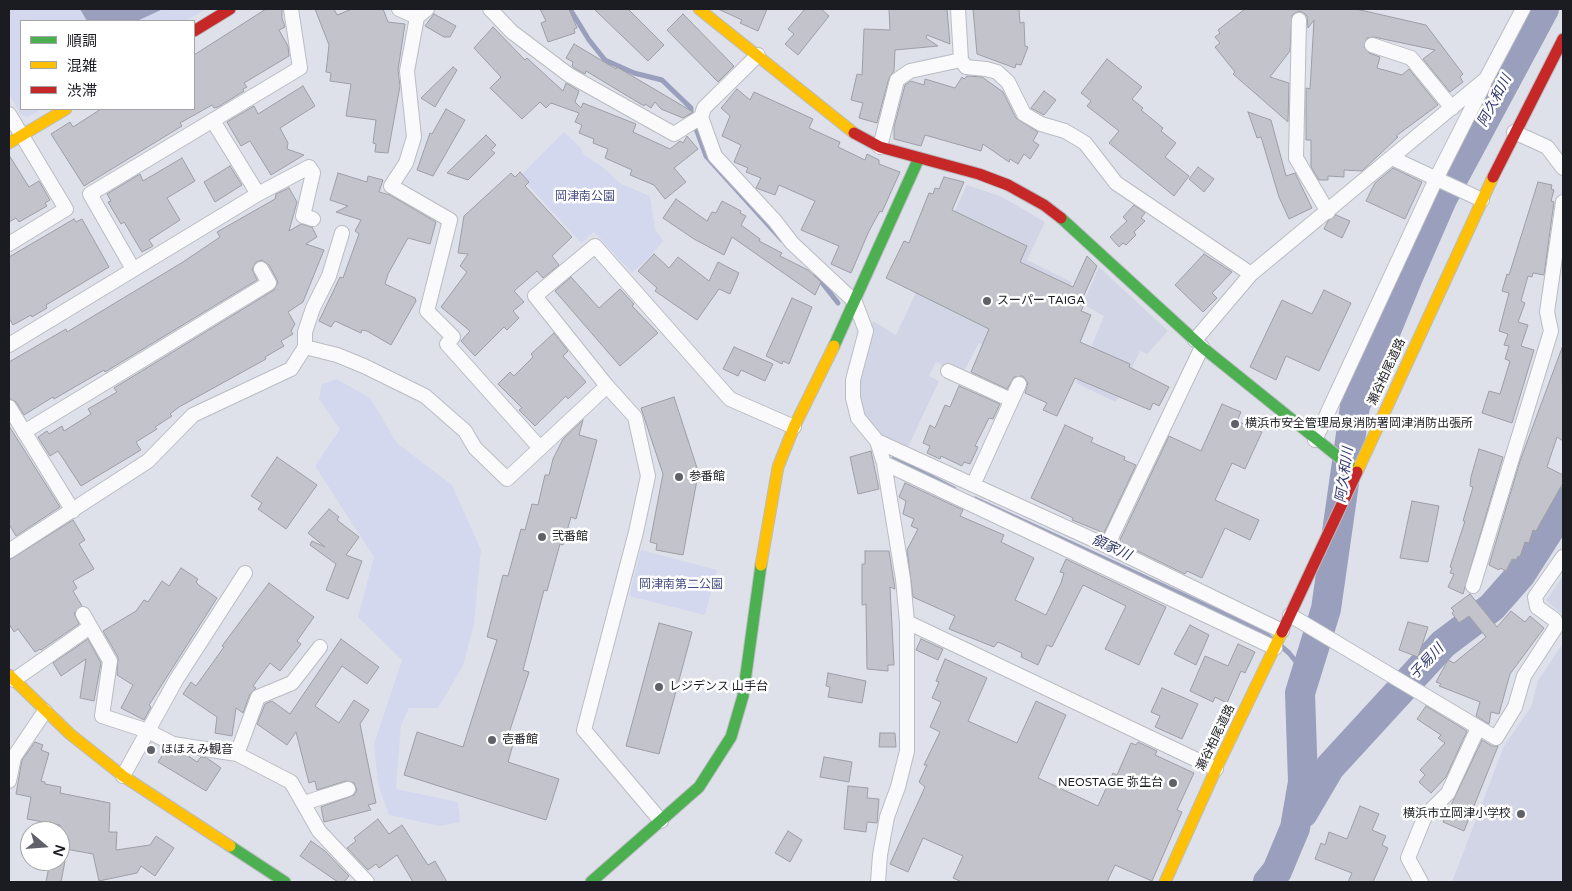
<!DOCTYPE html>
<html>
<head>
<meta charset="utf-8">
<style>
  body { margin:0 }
  #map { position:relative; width:1572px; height:891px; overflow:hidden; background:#dfe1ea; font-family:"Varela Round","Noto Sans JP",sans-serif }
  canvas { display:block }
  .frame { position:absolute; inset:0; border:10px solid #1b1c22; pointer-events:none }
  .legend { position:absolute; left:20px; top:20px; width:175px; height:90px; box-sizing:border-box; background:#fff; border:1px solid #a4a4a7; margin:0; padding:6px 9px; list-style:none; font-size:15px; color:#1b1c22 }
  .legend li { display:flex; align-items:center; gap:10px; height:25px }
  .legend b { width:25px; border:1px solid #a4a4a7 }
  .north { position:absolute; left:20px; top:821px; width:50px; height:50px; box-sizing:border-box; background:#fff; border:1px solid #a4a4a7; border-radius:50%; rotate:108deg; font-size:14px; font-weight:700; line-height:20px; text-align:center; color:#1b1c22 }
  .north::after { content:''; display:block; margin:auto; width:18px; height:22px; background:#606168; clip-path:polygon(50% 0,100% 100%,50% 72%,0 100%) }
</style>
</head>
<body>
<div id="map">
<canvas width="1572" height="891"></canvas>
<div class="frame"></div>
<ul class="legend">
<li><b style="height:6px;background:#4caf50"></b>順調</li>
<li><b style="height:6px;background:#ffc107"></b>混雑</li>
<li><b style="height:6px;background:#c62828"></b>渋滞</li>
</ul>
<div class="north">N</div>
</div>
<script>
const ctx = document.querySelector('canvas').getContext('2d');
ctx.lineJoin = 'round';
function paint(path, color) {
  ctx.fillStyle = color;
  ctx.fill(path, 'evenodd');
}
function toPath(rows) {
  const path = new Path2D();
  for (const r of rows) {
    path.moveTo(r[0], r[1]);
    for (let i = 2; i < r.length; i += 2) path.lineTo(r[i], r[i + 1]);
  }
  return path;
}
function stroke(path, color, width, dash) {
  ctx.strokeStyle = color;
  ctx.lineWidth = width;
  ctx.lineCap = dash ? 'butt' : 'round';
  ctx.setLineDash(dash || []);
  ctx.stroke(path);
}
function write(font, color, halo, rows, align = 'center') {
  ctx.font = font + ' "Varela Round","Noto Sans JP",sans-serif';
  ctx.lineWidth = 5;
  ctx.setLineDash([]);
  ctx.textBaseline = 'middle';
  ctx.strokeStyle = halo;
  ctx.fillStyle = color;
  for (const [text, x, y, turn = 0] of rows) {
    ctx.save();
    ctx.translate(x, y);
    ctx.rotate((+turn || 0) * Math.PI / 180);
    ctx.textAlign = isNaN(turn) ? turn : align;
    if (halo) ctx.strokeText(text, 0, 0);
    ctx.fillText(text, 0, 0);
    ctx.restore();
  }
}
paint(toPath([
  [967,185,1000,196,1045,222,1027,260,1072,282,1031,366,979,343,962,375,936,362,929,376,939,381,907,449,879,436,862,415,858,395,860,373,868,351,873,321,896,335],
  [1099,267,1168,331,1147,354,1140,351,1116,402,1076,383,1104,316,1083,304],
  [1563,576,1563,615,1546,600],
  [1563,643,1563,882,1452,882,1504,746,1531,707,1538,681]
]), '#d2d5e5');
paint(toPath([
  [9,9,206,9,186,21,21,21,21,109,42,109,28,117,21,115,9,94],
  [564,132,581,148,584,155,605,169,621,184,650,196,655,229,663,241,649,258,632,273,594,232,581,243,520,176],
  [337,379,370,398,397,443,452,485,481,550,474,624,463,666,438,708,409,708,401,725,396,789,458,802,460,822,440,826,389,815,378,784,374,744,402,660,358,617,374,557,315,466,340,429,319,399,322,384],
  [641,550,717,570,705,615,629,596]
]), '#d3d8ee');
paint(toPath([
  [80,9,163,9,137,21,87,21]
]), '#999fbc');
stroke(toPath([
  [570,9,589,40,605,60,634,73,662,80,691,108,691,115,706,156,782,240],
  [816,275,838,303],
  [894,458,954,489],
  [975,499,1263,632,1274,641],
  [1281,646,1289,653,1306,674]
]), '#999fbc', 5);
stroke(toPath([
  [1303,813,1330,767,1443,644,1492,607,1521,574,1551,527,1563,502],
  [1268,882,1277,871,1295,828,1303,782,1300,693,1326,609,1355,406,1408,277,1442,199,1544,9]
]), '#999fbc', 30);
const building = toPath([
  [266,9,282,9,282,18,285,27,279,30,288,46,289,56,244,83,247,87,243,89,244,91,218,107,214,108,212,105,180,123,182,126,84,186,51,134,70,122,73,127,101,109,194,109,194,55,266,9],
  [315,9,334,9,337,15,352,9,383,9,388,22,405,24,398,70,400,86,388,153,375,152,376,144,373,143,376,120,346,116,351,84,330,81,331,73,326,72,329,45,315,9],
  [540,9,569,9,577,28,574,29,575,33,548,42,541,23,546,21,540,9],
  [594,9,628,9,664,45,648,61,594,9],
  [718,9,767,9,758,31,740,23,742,20,718,9],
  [805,9,821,9,829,16,798,55,785,44,794,34,788,29,805,9],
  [889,9,947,9,950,44,927,35,926,38,938,46,895,50,894,71,889,78,877,123,859,118,863,103,851,100,857,74,862,75,864,29,890,30,889,9],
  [973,9,1019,9,1020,23,1024,22,1025,46,1028,47,1021,65,1016,64,1015,68,977,54,973,9],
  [1245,9,1356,9,1426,25,1463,74,1460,77,1463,82,1450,92,1423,59,1435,50,1374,37,1367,38,1364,47,1369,53,1380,57,1377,68,1402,75,1409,69,1438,105,1396,136,1398,137,1362,171,1344,170,1344,177,1328,176,1328,180,1319,180,1311,167,1311,140,1306,140,1306,88,1310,89,1314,20,1308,28,1307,16,1304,13,1299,11,1292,15,1290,51,1270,77,1289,83,1288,122,1233,74,1235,72,1215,47,1220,43,1215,37,1220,33,1218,30,1245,9],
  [434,14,456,26,450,37,444,37,425,26,434,14],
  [683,14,734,66,718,82,667,30,683,14],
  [493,27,525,60,527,58,563,91,566,83,579,91,575,102,581,108,583,103,636,124,633,132,670,149,680,141,683,143,687,136,698,149,674,168,686,182,665,199,654,185,630,175,632,170,605,158,608,149,593,143,594,139,579,133,582,125,575,122,579,113,551,103,546,108,540,102,522,119,490,88,501,77,474,48,493,27],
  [574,44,616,69,617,67,693,112,683,118,661,109,655,102,651,108,645,104,644,106,586,71,585,74,574,68,572,66,573,62,566,58,574,44],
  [1107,59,1142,87,1132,99,1143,108,1141,110,1163,128,1161,131,1176,143,1165,157,1189,176,1174,196,1109,143,1119,131,1087,106,1091,101,1081,93,1107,59],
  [453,67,457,70,435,107,421,98,453,67],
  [967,76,982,77,1003,92,1016,118,1038,132,1033,141,1039,145,1030,159,1024,154,1018,164,1010,159,1009,162,983,144,981,151,925,135,921,146,894,139,894,127,905,85,911,81,924,85,925,79,955,88,962,77,964,79,967,76],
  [303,86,315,106,280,128,288,143,287,149,304,155,271,175,250,141,241,146,227,122,254,106,258,114,303,86],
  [737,89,750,100,754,92,813,119,809,128,840,142,838,147,865,160,867,154,879,160,879,164,900,172,882,212,880,211,869,231,851,273,831,264,839,246,801,230,815,201,779,185,775,195,756,188,761,178,746,172,748,168,734,162,741,145,722,136,730,116,721,108,737,89],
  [1044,91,1056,100,1044,115,1031,108,1044,91],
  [446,109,465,120,433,176,417,170,430,133,432,134,446,109],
  [1248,112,1271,120,1286,176,1295,173,1312,208,1289,219,1279,197,1261,137,1257,138,1248,112],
  [486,135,496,145,491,150,495,153,468,180,447,173,486,135],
  [9,155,29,187,39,181,50,200,45,203,47,206,19,222,16,218,9,222,9,155],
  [182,158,195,181,167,198,180,220,149,240,153,246,142,252,124,222,121,224,108,202,111,201,107,194,140,174,143,181,182,158],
  [230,166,242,185,215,202,204,182,230,166],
  [1198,167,1214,179,1204,192,1189,179,1198,167],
  [1393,168,1422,182,1405,219,1366,201,1375,183,1393,168],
  [520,172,529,182,525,186,572,237,552,256,559,265,543,278,537,271,514,291,524,302,513,311,519,318,507,330,504,327,475,356,461,341,470,331,441,307,467,272,460,266,468,254,458,253,464,216,511,173,515,177,520,172],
  [338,173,367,182,368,176,383,180,379,192,390,195,436,222,430,244,408,238,388,274,385,284,415,298,416,301,391,345,367,331,362,330,361,333,335,321,331,327,319,321,340,277,343,278,359,234,355,231,361,220,336,212,348,206,330,200,338,173],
  [944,177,964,182,952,210,1027,246,1020,262,1073,287,1087,256,1097,266,1080,304,1084,305,1081,311,1091,315,1080,342,1130,364,1129,367,1169,387,1159,406,1153,403,1150,410,1075,378,1057,416,1043,410,1047,403,1025,393,1028,383,1023,376,1014,377,1007,389,971,372,989,329,886,278,904,241,909,243,929,193,933,194,935,188,939,189,944,177],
  [1538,182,1552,185,1551,189,1554,190,1551,201,1554,202,1544,275,1533,273,1532,277,1528,276,1521,301,1525,303,1518,322,1528,325,1521,346,1534,350,1512,423,1482,413,1489,391,1500,394,1510,361,1505,359,1509,346,1504,345,1508,334,1499,331,1509,293,1502,291,1507,274,1509,275,1538,182],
  [289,188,297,202,289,231,301,224,312,227,317,237,306,244,324,250,303,302,288,312,295,324,291,331,293,334,281,341,284,346,265,357,266,359,179,407,170,414,172,416,155,427,157,429,136,442,141,450,81,486,58,451,50,456,38,437,47,431,49,434,62,426,64,431,91,414,88,409,117,392,114,388,274,290,278,282,269,265,262,260,256,262,252,269,257,280,105,372,104,370,54,399,53,397,24,415,16,402,9,398,9,362,66,329,67,332,183,262,220,237,217,232,275,199,276,194,289,188],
  [676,199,707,221,712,212,716,213,722,201,741,211,740,213,746,216,741,225,760,239,759,241,782,253,780,256,808,270,821,282,815,295,732,237,724,255,694,239,663,218,676,199],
  [1134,205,1145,213,1141,218,1145,221,1134,232,1136,235,1126,245,1123,243,1119,247,1110,237,1127,221,1123,217,1134,205],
  [1336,215,1350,221,1342,238,1324,229,1328,221,1336,215],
  [74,219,76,222,82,219,109,267,46,305,47,308,32,317,31,315,13,325,9,318,9,257,74,219],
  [654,254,669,268,678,257,709,281,718,262,739,273,730,294,719,289,697,320,655,291,657,288,638,271,654,254],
  [1204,254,1232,272,1212,293,1217,298,1203,312,1175,285,1204,254],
  [571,277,599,308,620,289,634,304,632,306,658,333,620,366,555,291,571,277],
  [1324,290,1351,303,1319,371,1286,356,1276,380,1250,367,1282,300,1312,314,1324,290],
  [792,298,812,307,789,364,783,361,782,364,766,356,792,298],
  [554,333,568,351,563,356,586,382,568,399,566,396,535,426,519,410,522,408,498,384,510,372,514,376,533,357,531,354,554,333],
  [734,347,773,364,765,381,741,370,738,376,723,369,734,347],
  [1562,348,1563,441,1557,437,1547,467,1563,475,1563,483,1536,531,1533,530,1529,543,1525,542,1520,557,1518,556,1516,560,1512,559,1506,571,1500,568,1499,570,1489,565,1520,461,1562,348],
  [959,386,1000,404,993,419,989,418,975,446,978,447,970,464,964,462,962,466,941,456,940,459,927,453,930,446,923,443,930,425,935,428,945,405,950,407,959,386],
  [674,397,697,468,693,469,697,480,683,555,656,550,657,544,650,542,663,474,641,408,674,397],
  [1222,404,1241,412,1237,421,1262,432,1245,469,1232,463,1215,500,1259,520,1250,540,1225,528,1202,578,1187,571,1185,574,1119,542,1169,436,1201,451,1222,404],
  [583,420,579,435,597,440,576,519,571,517,563,545,560,544,547,591,544,590,523,670,529,672,507,739,514,741,508,762,559,779,546,820,404,775,417,732,463,747,497,640,487,637,503,575,508,576,521,529,525,530,532,504,538,505,545,475,549,475,553,459,563,439,583,420],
  [1065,425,1093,438,1091,442,1125,457,1124,460,1136,465,1104,533,1072,520,1073,518,1031,498,1065,425],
  [9,426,60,507,16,536,9,524,9,426],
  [1479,449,1503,457,1463,594,1448,587,1454,574,1450,573,1452,568,1450,567,1465,521,1463,521,1473,487,1470,486,1471,477,1479,449],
  [871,451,879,489,858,494,850,457,871,451],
  [277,457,317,485,286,529,258,509,262,503,251,496,277,457],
  [905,483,963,510,960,516,1004,535,1001,542,1034,558,1015,600,1046,615,1061,583,1064,573,1060,572,1066,559,1166,607,1139,665,1105,649,1126,606,1083,585,1052,647,1047,645,1038,665,1021,657,1022,653,998,642,994,647,949,629,955,616,913,597,907,550,918,529,911,526,914,519,903,514,906,501,899,497,905,483],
  [1412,501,1439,506,1428,562,1400,558,1412,501],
  [329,509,339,517,337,520,359,537,346,555,362,561,348,599,326,590,336,564,310,545,312,541,325,547,308,533,329,509],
  [73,520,85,540,79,544,94,569,73,581,77,588,73,591,82,606,74,613,79,624,41,650,40,649,35,652,18,629,14,632,9,624,9,560,73,520],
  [865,551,889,551,895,589,890,587,894,665,888,665,888,671,867,669,866,604,862,605,862,564,865,564,865,551],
  [181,568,198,579,196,582,200,586,217,598,149,705,151,707,144,720,121,708,133,685,117,675,118,657,103,631,136,611,144,600,148,602,162,581,169,586,181,568],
  [269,583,314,617,297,641,301,644,280,671,270,663,253,686,256,688,250,694,243,713,236,708,232,736,215,733,217,717,183,694,191,682,196,686,224,647,222,646,269,583],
  [1470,594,1497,627,1511,611,1525,622,1530,616,1544,628,1510,674,1499,714,1491,712,1489,724,1476,716,1480,702,1439,686,1441,684,1436,682,1448,660,1454,663,1486,637,1469,616,1459,623,1452,613,1454,611,1451,608,1470,594],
  [1408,622,1428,627,1418,657,1399,650,1408,622],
  [659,623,692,632,659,754,626,746,659,623],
  [1190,625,1209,635,1196,665,1174,654,1190,625],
  [88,639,101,663,94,701,80,698,86,659,61,676,53,663,88,639],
  [341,639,379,667,367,684,342,666,315,706,339,723,354,700,369,710,360,724,376,803,368,805,371,810,324,822,321,807,354,795,357,790,354,783,346,781,317,790,315,781,309,783,296,732,287,745,257,724,265,704,272,701,290,714,341,639],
  [921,639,943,649,938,660,916,650,921,639],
  [1238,644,1255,652,1245,673,1241,671,1227,703,1215,697,1213,702,1190,691,1205,656,1228,666,1238,644],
  [945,659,987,678,968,721,1017,743,1036,701,1066,715,1038,778,1098,806,1113,773,1117,775,1131,743,1136,745,1138,742,1157,751,1155,755,1194,773,1177,810,1182,812,1152,881,1115,865,1107,882,962,882,953,878,963,856,923,838,908,872,890,864,925,787,919,782,927,765,924,765,940,732,930,727,941,702,932,698,939,682,936,681,945,659],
  [828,673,866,681,862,703,828,697,830,687,826,686,828,673],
  [1162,688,1198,704,1182,739,1155,727,1160,716,1151,712,1162,688],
  [1426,706,1467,731,1446,777,1431,793,1419,782,1425,775,1420,770,1445,743,1438,738,1441,735,1417,719,1426,706],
  [880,733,895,733,896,747,879,747,880,733],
  [1482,740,1492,746,1498,746,1464,831,1443,822,1482,740],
  [35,742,43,745,41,750,49,753,41,781,45,782,45,784,61,787,60,793,110,803,109,832,117,832,116,850,150,845,156,836,174,848,155,876,141,866,137,873,99,881,93,854,60,848,60,825,27,819,31,797,16,794,22,760,35,742],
  [166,750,187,755,197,762,201,757,207,758,221,768,206,791,158,762,166,750],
  [824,757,852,762,849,782,820,777,824,757],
  [848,786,868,788,867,798,879,799,877,823,867,822,866,832,844,829,848,786],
  [1360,806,1379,814,1372,830,1386,836,1382,845,1388,848,1373,882,1348,882,1352,873,1315,859,1321,843,1325,845,1329,832,1347,839,1360,806],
  [378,819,389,834,402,825,428,865,435,861,447,882,413,882,397,855,379,868,376,864,368,870,347,848,356,841,354,838,378,819],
  [788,831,802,840,790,862,775,853,788,831],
  [311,841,325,851,349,876,344,882,338,882,300,856,311,841],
  [50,861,65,861,61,882,46,882,50,861]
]);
paint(building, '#c3c4cb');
stroke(building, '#9d9ea5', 1);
const street = toPath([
  [399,9,417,17],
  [427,9,417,17,407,71,414,137,406,163,391,186,450,220,427,311,453,337,447,344,540,448],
  [490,9,512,32,569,75,674,134,701,117,715,156,775,221,792,243,855,302,866,331,853,380,853,398,858,418,877,441,884,463,903,579,907,622,907,751,898,787,887,817,880,855,878,882],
  [1299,20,1296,158,1328,212],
  [1372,45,1411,58,1452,108],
  [961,60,966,67,986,69,997,72,1008,82,1024,114,1041,124,1065,131,1085,143,1116,183,1251,274],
  [9,114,66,209,9,244],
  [701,117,704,108,758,55],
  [213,121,258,194],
  [1514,132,1547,147,1563,168],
  [880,147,897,80,910,71,961,60,958,9],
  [1392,158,1482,200],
  [133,269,90,194,300,68,291,9],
  [1195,340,1251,274,1486,79,1523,9],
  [9,345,258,194,309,167,313,173,303,216,313,219],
  [305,347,337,355,364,366,425,396,465,431,475,448,507,479,607,386,635,417,648,476,636,532,584,730,661,821],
  [948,371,1011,400],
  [607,386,535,296,595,246,730,399,794,427],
  [9,407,73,511],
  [24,432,269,283,261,269],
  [1315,440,1436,179,1484,84],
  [877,441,1107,546,1282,631],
  [884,463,1275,648],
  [973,485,1019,384],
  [1107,546,1202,347],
  [9,551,148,461,193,415,291,369,305,347,305,332,313,308,329,276,342,233],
  [1473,586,1551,331,1547,312,1563,202],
  [83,614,110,661,102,716,148,731,173,744,237,754,291,782,319,831,367,882],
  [1290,615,1496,738,1515,707,1524,676,1556,627,1555,620,1537,607,1535,597,1563,557],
  [907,622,1216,769],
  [14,680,90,627],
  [237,754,258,697,292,683,320,647],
  [123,776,176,680,245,573],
  [9,781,14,757,45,711],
  [304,803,348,789],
  [1421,882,1408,858,1425,816,1448,793,1478,728]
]);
const fast = toPath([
  [1061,218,1202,347,1356,471],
  [834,346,919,158],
  [230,846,285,882],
  [591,882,699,787,731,737,743,696,761,565]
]);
const slow = toPath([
  [699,9,854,133],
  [9,143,66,109],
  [1357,472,1493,177],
  [761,565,778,467,794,427,834,346],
  [9,675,70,734,123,776,230,846],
  [1165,882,1216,769,1282,632]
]);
const jam = toPath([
  [194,31,230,9],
  [854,133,880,147,979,174,1008,185,1044,205,1061,218],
  [1493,177,1563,39],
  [1282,632,1357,472]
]);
stroke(street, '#babcc3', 16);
stroke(fast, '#babcc3', 13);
stroke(slow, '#babcc3', 13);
stroke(jam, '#babcc3', 13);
stroke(street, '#fafafc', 14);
stroke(fast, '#4caf50', 11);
stroke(slow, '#ffc107', 11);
stroke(jam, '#c62828', 11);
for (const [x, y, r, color] of [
  [987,301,5,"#606168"],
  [1235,424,5,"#606168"],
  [679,477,5,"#606168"],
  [542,537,5,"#606168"],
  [659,687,5,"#606168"],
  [492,740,5,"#606168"],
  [151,750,5,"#606168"],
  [1173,783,5,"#606168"],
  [1521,814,5,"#606168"]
]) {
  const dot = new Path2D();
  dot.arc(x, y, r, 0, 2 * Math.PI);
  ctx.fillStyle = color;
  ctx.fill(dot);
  stroke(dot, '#fff', 2);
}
write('12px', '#454d82', '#fff', [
  ["岡津南公園",585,197],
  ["岡津南第二公園",681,585]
]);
write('12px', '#1b1c22', '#fff', [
  ["スーパー TAIGA",997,301],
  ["横浜市安全管理局泉消防署岡津消防出張所",1245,424],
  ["参番館",689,477],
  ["弐番館",552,537],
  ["レジデンス 山手台",669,687],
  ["壱番館",502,740],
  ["ほほえみ観音",161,750],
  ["NEOSTAGE 弥生台",1163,783,"right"],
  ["横浜市立岡津小学校",1511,814,"right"]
], 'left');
write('12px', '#1b1c22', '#fff', [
  ["瀬谷柏尾道路",1387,372,-65],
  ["瀬谷柏尾道路",1216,738,-64]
]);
write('italic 14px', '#30376a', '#fff', [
  ["阿久和川",1495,101,-62],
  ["阿久和川",1345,475,-82],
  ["領家川",1111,548,25],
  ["子易川",1427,662,-47]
]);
</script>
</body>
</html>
